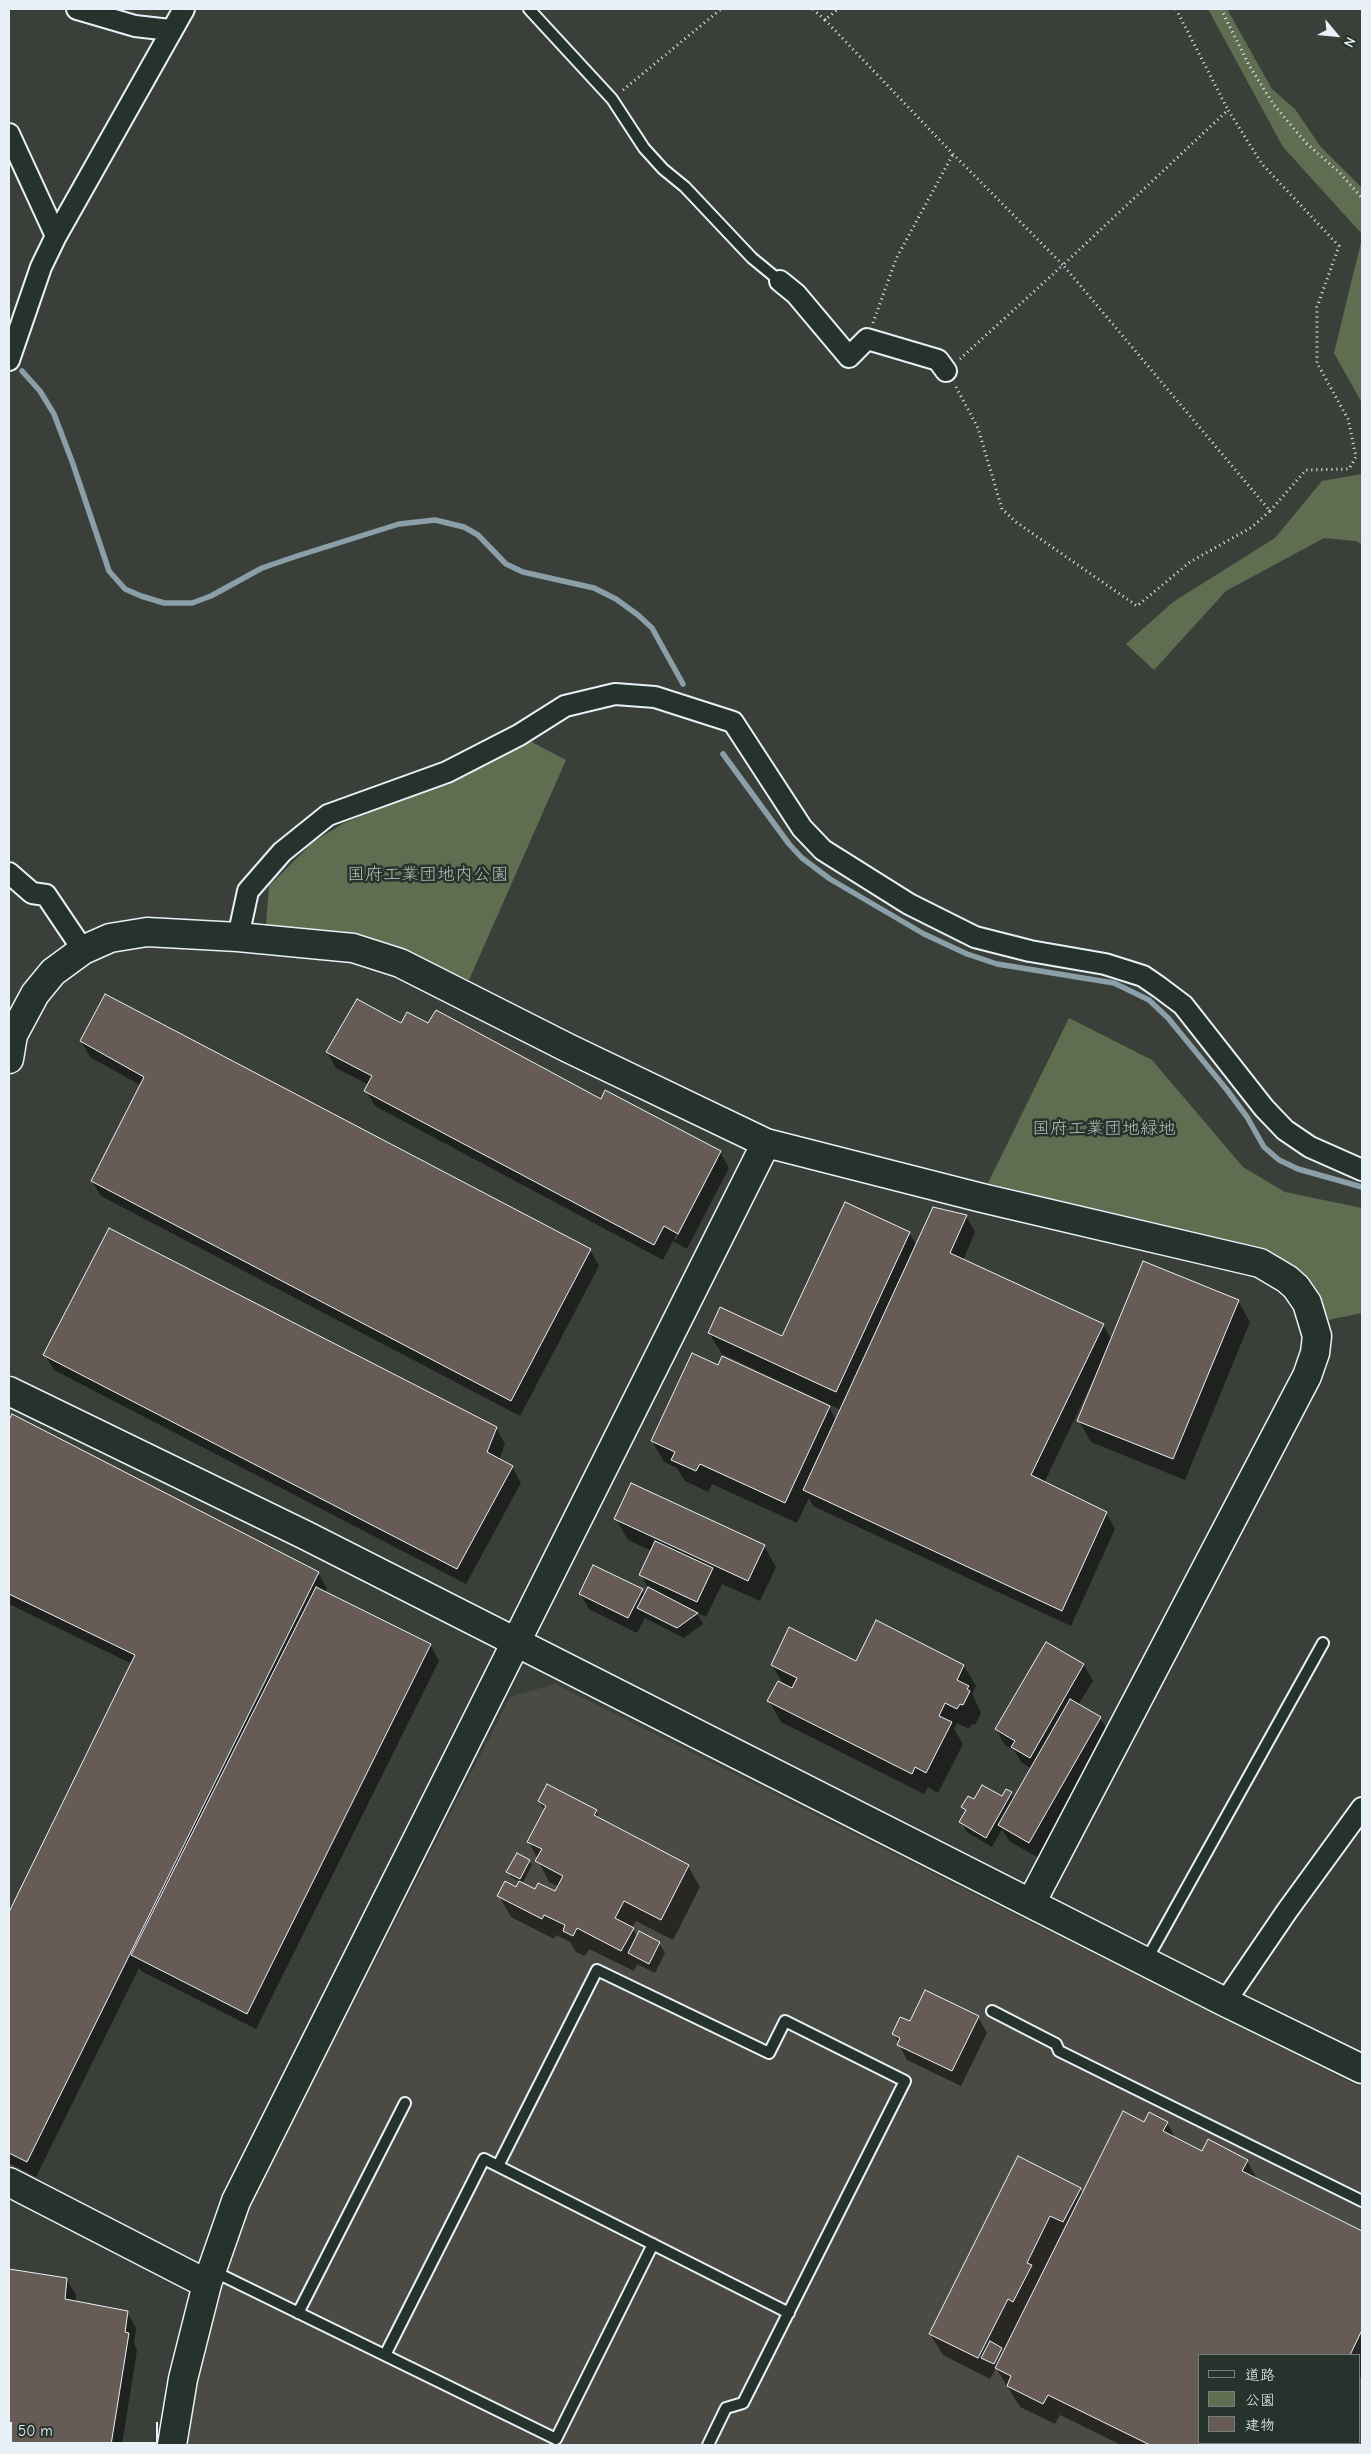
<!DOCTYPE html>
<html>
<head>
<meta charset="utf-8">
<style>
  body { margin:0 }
  #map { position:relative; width:1371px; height:2454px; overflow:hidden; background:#3a3f39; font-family:"Comic Neue","Klee One",sans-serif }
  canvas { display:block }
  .frame { position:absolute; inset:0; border:10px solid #e8f1f8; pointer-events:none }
  .legend { position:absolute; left:1198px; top:2354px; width:162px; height:90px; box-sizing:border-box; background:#26332d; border:1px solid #747f7e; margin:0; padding:6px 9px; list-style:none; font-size:15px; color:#e8f1f8 }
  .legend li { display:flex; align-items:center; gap:10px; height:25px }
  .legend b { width:25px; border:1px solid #747f7e }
  .north { position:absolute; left:1311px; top:10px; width:50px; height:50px; -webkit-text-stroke:4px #26332d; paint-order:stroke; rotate:118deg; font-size:14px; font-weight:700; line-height:20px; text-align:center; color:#e8f1f8 }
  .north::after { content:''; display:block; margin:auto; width:18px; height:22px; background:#e8f1f8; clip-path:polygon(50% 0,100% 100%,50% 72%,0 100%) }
  .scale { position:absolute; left:10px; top:2422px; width:148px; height:22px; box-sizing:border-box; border:2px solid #e8f1f8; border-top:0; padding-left:6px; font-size:15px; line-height:18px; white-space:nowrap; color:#e8f1f8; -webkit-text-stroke:4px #26332d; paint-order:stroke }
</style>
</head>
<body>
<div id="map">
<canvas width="1371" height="2454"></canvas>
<div class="frame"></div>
<ul class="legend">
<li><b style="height:6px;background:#26332d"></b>道路</li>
<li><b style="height:14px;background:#5f6e50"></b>公園</li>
<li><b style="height:14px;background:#675b55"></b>建物</li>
</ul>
<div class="north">N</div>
<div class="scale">50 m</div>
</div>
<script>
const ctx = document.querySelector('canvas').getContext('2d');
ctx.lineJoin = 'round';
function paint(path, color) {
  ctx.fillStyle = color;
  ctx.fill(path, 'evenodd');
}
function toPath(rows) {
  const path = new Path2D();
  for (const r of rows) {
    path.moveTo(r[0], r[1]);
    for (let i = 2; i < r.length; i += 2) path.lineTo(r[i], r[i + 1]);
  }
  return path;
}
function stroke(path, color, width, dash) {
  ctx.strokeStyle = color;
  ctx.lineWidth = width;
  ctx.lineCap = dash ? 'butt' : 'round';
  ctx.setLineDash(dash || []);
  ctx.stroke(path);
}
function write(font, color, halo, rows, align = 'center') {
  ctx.font = font + ' "Comic Neue","Klee One",sans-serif';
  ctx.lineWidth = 5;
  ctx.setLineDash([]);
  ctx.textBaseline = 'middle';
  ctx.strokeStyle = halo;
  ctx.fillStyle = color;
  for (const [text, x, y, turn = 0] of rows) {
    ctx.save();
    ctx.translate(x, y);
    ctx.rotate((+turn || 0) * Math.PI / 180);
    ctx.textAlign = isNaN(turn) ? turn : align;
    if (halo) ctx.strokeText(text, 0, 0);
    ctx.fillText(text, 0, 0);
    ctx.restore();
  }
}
paint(toPath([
  [555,1684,1362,2088,1362,2445,185,2445,196,2378,213,2309,249,2207,510,1697],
  [1200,2355,1360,2355,1360,2443,1200,2443]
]), '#4b4a45');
paint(toPath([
  [1208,9,1227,9,1272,89,1295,109,1320,146,1362,188,1362,234,1283,147],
  [1362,238,1362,403,1334,353],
  [1362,474,1362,544,1355,541,1324,538,1226,591,1154,670,1126,644,1173,602,1275,538,1322,481],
  [528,740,566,760,469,980,404,951,352,934,266,925,269,886,313,842,344,823,473,771],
  [1069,1018,1152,1060,1243,1167,1285,1192,1362,1208,1362,1313,1328,1320,1320,1296,1306,1278,1273,1254,988,1183]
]), '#5f6e50');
paint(toPath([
  [106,996,590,1250,599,1266,520,1416,101,1196,92,1181,142,1086,90,1057,81,1041],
  [401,1024,429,1025,720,1152,729,1168,687,1249,673,1241,663,1260,375,1106,366,1091,369,1085,336,1068,327,1052],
  [716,1159,718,1159,676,1240,674,1239],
  [966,1216,975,1232,963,1260,1103,1325,1112,1340,1238,1301,1250,1322,1185,1480,1091,1442,1079,1421,1097,1377,1095,1376,1044,1483,1106,1513,1115,1529,1071,1626,813,1506,809,1498,797,1523,712,1484,708,1492,685,1481,677,1468,664,1462,652,1441,718,1366,829,1407,836,1420,841,1410,722,1354,709,1333,783,1338,909,1233,917,1246],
  [45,1355,496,1428,505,1444,499,1460,512,1467,521,1483,466,1584,54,1370],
  [13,1416,318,1573,327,1589,325,1593,430,1645,439,1661,256,2029,141,1971,139,1968,36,2177,9,2163,9,1915,132,1664,9,1604,9,1423],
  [616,1519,764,1546,776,1567,760,1601,722,1584,706,1617,696,1612,703,1624,684,1638,645,1618,637,1633,589,1609,580,1594,642,1590,645,1595,648,1588,641,1575,652,1551,628,1540],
  [1046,1644,1084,1665,1093,1681,1078,1705,1100,1718,1109,1733,1039,1858,1009,1841,1002,1829,992,1847,967,1832,961,1822,966,1812,963,1807,975,1801,1003,1798,1011,1793,1014,1800,1032,1769,1021,1762,1014,1750,1005,1745,996,1729],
  [856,1662,964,1666,976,1686,972,1694,981,1713,975,1725,972,1724,969,1729,957,1723,954,1729,963,1744,938,1793,928,1787,924,1794,781,1722,769,1701,784,1685,772,1665],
  [539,1801,596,1811,601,1821,688,1866,700,1887,673,1940,636,1921,632,1928,638,1937,659,1943,665,1953,655,1973,637,1964,634,1971,589,1949,585,1956,576,1952,570,1942,556,1935,554,1939,511,1917,499,1896,516,1889,520,1882,511,1877,508,1872,529,1861,532,1865,522,1884,535,1891,556,1893,559,1887,549,1882,529,1842,545,1811],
  [978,2017,987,2033,961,2086,907,2060,894,2034],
  [1145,2123,1167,2123,1176,2139,1203,2153,1247,2161,1258,2180,1362,2233,1362,2374,1360,2379,1360,2355,1200,2355,1200,2443,1328,2443,1327,2445,1121,2445,1060,2415,1055,2424,1020,2407,996,2368,990,2379,943,2355,930,2334,1018,2158,1080,2189,1083,2194],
  [9,2270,66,2279,76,2295,75,2302,127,2312,136,2328,134,2344,137,2350,122,2445,9,2445],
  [125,2324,127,2324,125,2339]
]), '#0007');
stroke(toPath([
  [22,371,40,391,54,414,73,464,109,571,125,589,141,596,164,603,192,603,211,596,262,568,297,556,399,524,435,520,464,527,478,535,506,564,523,572,594,588,616,599,638,615,652,628,683,684],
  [723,754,789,844,802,858,830,879,924,934,967,954,997,964,1114,983,1149,1000,1168,1018,1227,1090,1247,1117,1264,1147,1279,1160,1298,1169,1362,1187]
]), '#8a9fa8', 5.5);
const building = toPath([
  [105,994,591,1249,511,1401,91,1181,144,1077,80,1041,105,994],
  [357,999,401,1023,407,1012,428,1023,436,1010,601,1099,605,1090,721,1151,678,1234,664,1226,654,1245,364,1091,372,1076,326,1052,357,999],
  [845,1202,910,1232,836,1392,708,1333,720,1307,782,1336,845,1202],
  [933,1207,967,1215,950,1253,1104,1324,1031,1475,1107,1512,1062,1611,803,1490,933,1207],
  [109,1228,497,1427,487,1452,513,1466,457,1569,43,1355,109,1228],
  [1143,1261,1239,1300,1173,1459,1077,1421,1143,1261],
  [692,1353,718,1365,722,1356,830,1406,785,1503,700,1464,696,1471,671,1460,675,1452,651,1441,692,1353],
  [12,1414,319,1572,27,2162,9,2153,9,1912,135,1655,9,1594,9,1420,12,1414],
  [631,1483,765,1545,748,1581,614,1519,631,1483],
  [655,1541,713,1568,697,1602,639,1575,655,1541],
  [593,1565,643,1589,628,1618,579,1594,593,1565],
  [316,1587,431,1644,247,2014,131,1955,316,1587],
  [648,1587,698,1613,677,1628,637,1608,648,1587],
  [876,1620,964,1665,957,1680,969,1686,967,1689,970,1691,963,1705,960,1704,957,1709,945,1703,939,1716,952,1722,926,1773,915,1767,912,1774,767,1701,778,1681,792,1688,797,1678,771,1665,789,1627,856,1661,876,1620],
  [1046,1642,1084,1664,1030,1758,1011,1747,1015,1741,995,1729,1046,1642],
  [1070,1699,1101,1717,1029,1843,998,1825,1070,1699],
  [547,1784,597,1810,594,1815,689,1865,661,1920,624,1901,615,1918,634,1928,621,1951,577,1928,573,1936,563,1931,565,1925,544,1915,542,1919,497,1896,505,1881,516,1887,519,1881,535,1889,538,1883,555,1891,563,1876,535,1861,542,1849,527,1842,546,1806,538,1801,547,1784],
  [982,1785,1002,1796,1006,1789,1012,1792,986,1838,959,1822,966,1810,961,1807,968,1796,974,1799,982,1785],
  [517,1853,530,1860,520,1879,506,1872,517,1853],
  [639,1931,660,1942,649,1964,628,1953,639,1931],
  [925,1990,979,2016,952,2071,897,2045,900,2038,892,2034,900,2017,910,2021,925,1990],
  [1123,2111,1144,2122,1149,2112,1168,2122,1163,2131,1202,2151,1208,2139,1248,2160,1242,2171,1362,2231,1362,2330,1350,2355,1200,2355,1200,2443,1306,2443,1305,2445,1150,2445,1048,2395,1043,2404,1007,2386,1011,2376,995,2368,1123,2111],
  [1018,2156,1081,2188,1063,2222,1050,2216,1027,2263,1032,2265,1013,2302,1008,2299,978,2358,929,2334,1018,2156],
  [9,2269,67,2278,65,2299,128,2311,125,2332,129,2333,111,2445,9,2445,9,2269],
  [990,2341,1002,2348,994,2364,981,2358,990,2341]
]);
paint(building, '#675b55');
stroke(building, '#e8f1f8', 1);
const lane = toPath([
  [529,9,612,99,644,148,663,169,685,187,752,258,780,281],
  [1146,1961,1323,1643],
  [992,2011,1056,2044,1059,2051,1362,2201],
  [498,2166,597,1970,769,2053,785,2021,905,2081,743,2403,726,2408,708,2445],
  [213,2271,556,2439,653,2244],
  [298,2313,405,2103],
  [385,2355,484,2159,789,2313]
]);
const street = toPath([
  [77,9,135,26,170,30],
  [9,134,56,236],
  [780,281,796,294,849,357,867,339,938,360,946,371],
  [9,360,41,267,56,236,184,9],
  [9,873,32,893,46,895,83,950],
  [238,937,248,891,282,852,328,815,447,772,519,735,565,706,615,694,655,697,733,722,802,828,823,850,909,904,975,937,1030,951,1105,964,1143,976,1159,987,1183,1005,1264,1108,1285,1130,1310,1147,1362,1170],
  [1225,2002,1287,1911,1362,1808]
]);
const secondary = toPath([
  [9,1059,13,1035,35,994,53,972,83,950,110,938,147,932,238,937,353,948,400,963,568,1048,766,1143,982,1198,1260,1263,1287,1279,1296,1287,1307,1303,1317,1336,1315,1353,1307,1376,1031,1903],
  [9,1391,305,1535,1225,2002,1362,2069],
  [9,2182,207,2284],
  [172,2445,183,2379,207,2284,236,2201,766,1143]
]);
stroke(lane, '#e8f1f8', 14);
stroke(street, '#e8f1f8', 24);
stroke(secondary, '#e8f1f8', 31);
stroke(toPath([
  [813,9,825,20,838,9],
  [1176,9,1228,110],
  [1221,9,1250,67,1274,105,1306,143,1340,173,1362,198],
  [825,20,953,154,1063,265,960,359],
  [623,90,721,9],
  [873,323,896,259,953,154],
  [956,387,978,428,1002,509,1016,522,1137,606,1190,562,1252,527,1270,511,1063,265,1228,110,1262,164,1339,246,1317,307,1317,363,1348,419,1356,457,1349,469,1306,470,1270,511]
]), '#e8f1f8', 3, [1, 4]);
stroke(lane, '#26332d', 10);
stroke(street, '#26332d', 20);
stroke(secondary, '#26332d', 28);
write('18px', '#b1bdb5', '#26332d', [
  ["国府工業団地内公園",428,875],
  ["国府工業団地緑地",1104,1129]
]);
</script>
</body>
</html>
